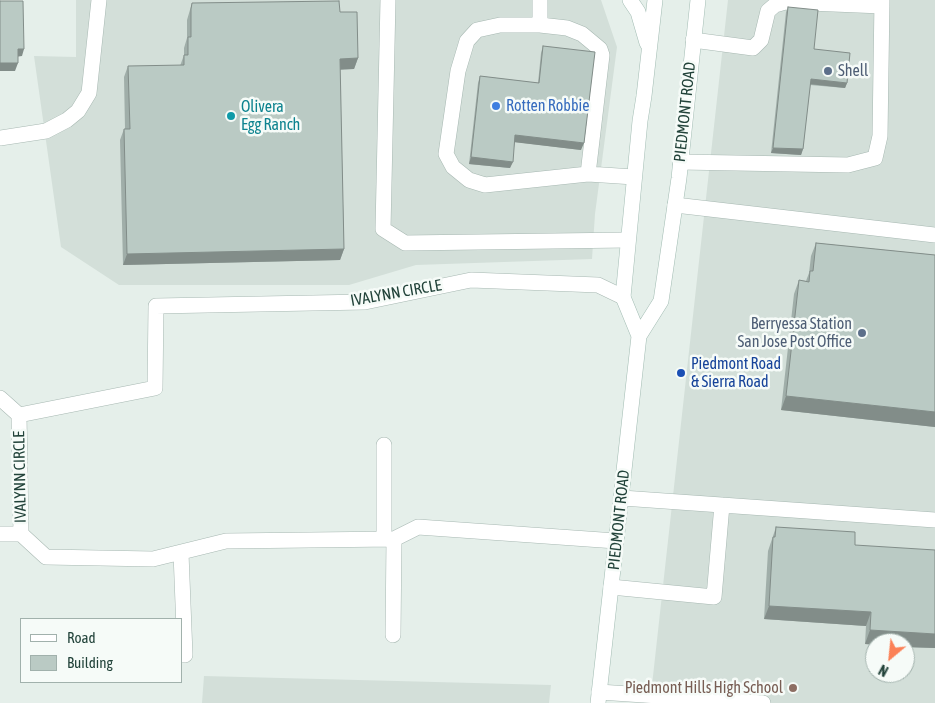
<!DOCTYPE html>
<html>
<head>
<meta charset="utf-8">
<style>
  body { margin:0 }
  #map { position:relative; width:935px; height:703px; overflow:hidden; background:#e5efea; font-family:"Asap Condensed",sans-serif }
  canvas { display:block }
  .legend { position:absolute; left:20px; top:618px; width:162px; height:65px; box-sizing:border-box; background:#f6fbf8; border:1px solid #a1b1ac; margin:0; padding:6px 9px; list-style:none; font-size:15px; color:#22433a }
  .legend li { display:flex; align-items:center; gap:10px; height:25px }
  .legend b { width:25px; border:1px solid #a1b1ac }
  .north { position:absolute; left:865px; top:633px; width:50px; height:50px; box-sizing:border-box; background:#f6fbf8; border:1px solid #a1b1ac; border-radius:50%; rotate:208deg; font-size:14px; font-weight:700; line-height:20px; text-align:center; color:#22433a }
  .north::after { content:''; display:block; margin:auto; width:18px; height:22px; background:#fb8157; clip-path:polygon(50% 0,100% 100%,50% 72%,0 100%) }
</style>
</head>
<body>
<div id="map">
<canvas width="935" height="703"></canvas>
<ul class="legend">
<li><b style="height:6px;background:#fff"></b>Road</li>
<li><b style="height:14px;background:#bacac4"></b>Building</li>
</ul>
<div class="north">N</div>
</div>
<script>
const ctx = document.querySelector('canvas').getContext('2d');
ctx.lineJoin = 'round';
function paint(path, color) {
  ctx.fillStyle = color;
  ctx.fill(path, 'evenodd');
}
function toPath(rows) {
  const path = new Path2D();
  for (const r of rows) {
    path.moveTo(r[0], r[1]);
    for (let i = 2; i < r.length; i += 2) path.lineTo(r[i], r[i + 1]);
  }
  return path;
}
function stroke(path, color, width, dash) {
  ctx.strokeStyle = color;
  ctx.lineWidth = width;
  ctx.lineCap = dash ? 'butt' : 'round';
  ctx.setLineDash(dash || []);
  ctx.stroke(path);
}
function write(font, color, halo, rows, align = 'center') {
  ctx.font = font + ' "Asap Condensed",sans-serif';
  ctx.lineWidth = 5;
  ctx.setLineDash([]);
  ctx.textBaseline = 'middle';
  ctx.strokeStyle = halo;
  ctx.fillStyle = color;
  for (const [text, x, y, turn = 0] of rows) {
    ctx.save();
    ctx.translate(x, y);
    ctx.rotate((+turn || 0) * Math.PI / 180);
    ctx.textAlign = isNaN(turn) ? turn : align;
    if (halo) ctx.strokeText(text, 0, 0);
    ctx.fillText(text, 0, 0);
    ctx.restore();
  }
}
paint(toPath([
  [76,0,601,0,617,47,595,214,592,259,416,265,349,285,119,285,61,247,34,56,76,57],
  [728,0,935,0,935,703,650,703],
  [875,643,905,643,905,673,875,673],
  [204,676,551,685,549,703,202,703]
]), '#d3dfd9');
const lane = toPath([
  [388,0,383,229,405,243,628,240],
  [540,0,540,25,500,25,477,30,467,41,458,71,446,154,453,167,469,180,485,185,588,174,634,177],
  [540,25,567,28,582,34,600,49,602,55,588,174],
  [693,40,753,48,761,40,768,11,775,5,785,2,882,6],
  [0,138,46,131,67,120,78,111,89,93,99,0],
  [680,162,848,165,875,158,880,136,882,0],
  [675,205,935,235],
  [0,398,19,415],
  [19,415,21,534,46,557,153,559,226,541,394,539,418,527,616,541],
  [19,415,155,388,156,306,365,302,471,280,598,285,623,297],
  [384,445,384,539],
  [622,498,935,520],
  [0,534,21,534],
  [181,553,185,655],
  [611,587,714,597,722,505],
  [393,635,394,539],
  [599,692,763,703]
]);
const secondary = toPath([
  [630,0,638,12,647,43],
  [639,336,623,297,640,121,644,96,655,0],
  [598,703,639,336,661,301,679,178,698,0]
]);
stroke(lane, '#a7b8b2', 16);
stroke(secondary, '#a2bcb3', 16);
stroke(lane, '#fff', 15);
stroke(secondary, '#fff', 15);
paint(toPath([
  [192,3,340,12,358,58,354,69,340,69,344,249,340,260,123,265,120,140,124,129,125,129,124,77,128,66,180,66,184,55,184,48,187,38,187,20],
  [788,7,814,49,847,83,845,88,810,85,803,149,801,155,771,153,786,12],
  [543,46,581,150,515,142,510,168,469,164,478,83,480,76,538,83,541,53],
  [816,243,935,255,935,427,781,410,794,294,799,280,806,281,809,273,811,256],
  [776,527,855,545,935,648,905,647,905,643,865,644,866,626,764,619,768,551]
]), '#a0aea9');
paint(toPath([
  [18,49,24,49,22,56,15,57],
  [358,58,354,69,336,70,340,59],
  [0,63,18,63,15,71,0,71],
  [811,79,847,83,845,88,809,84],
  [515,135,584,143,581,150,513,142],
  [773,148,803,149,801,155,771,153],
  [471,157,513,162,510,168,469,164],
  [344,249,340,260,123,265,127,254],
  [786,396,935,412,935,427,781,410],
  [769,606,871,612,866,626,764,619],
  [870,630,935,634,935,648,905,647,905,643,875,643,875,645,865,644]
]), '#828d89');
const building = toPath([
  [0,1,23,1,24,49,18,49,18,63,0,63,0,1],
  [339,1,340,12,357,12,358,58,340,59,344,249,127,254,124,129,130,129,128,66,184,65,184,55,188,55,188,37,191,37,191,9,192,3,339,1],
  [788,7,818,10,814,49,850,53,847,83,811,79,803,149,773,148,788,7],
  [543,46,595,52,584,143,515,135,513,162,471,157,480,76,539,83,543,46],
  [816,243,935,255,935,412,786,396,799,280,809,282,810,271,813,271,816,243],
  [776,527,855,532,855,545,935,550,935,634,870,630,871,612,769,606,773,537,775,537,776,527]
]);
paint(building, '#bacac4');
stroke(building, '#828d89', 1);
for (const [x, y, r, color] of [
  [828,71,5,"#5c6f8a"],
  [496,106,5,"#3f7fe0"],
  [231,116,5,"#0f9aa8"],
  [862,333,5,"#5c6f8a"],
  [681,373,5,"#1a4fb4"],
  [793,688,5,"#8d6e63"]
]) {
  const dot = new Path2D();
  dot.arc(x, y, r, 0, 2 * Math.PI);
  ctx.fillStyle = color;
  ctx.fill(dot);
  stroke(dot, '#f6fbf8', 2);
}
write('16px', '#4e5e75', '#f6fbf8', [
  ["Shell",838,71],
  ["Berryessa Station",852,324,"right"],
  ["San Jose Post Office",852,342,"right"]
], 'left');
write('16px', '#366cbe', '#f6fbf8', [
  ["Rotten Robbie",506,106]
], 'left');
write('16px', '#0d838f', '#f6fbf8', [
  ["Olivera",241,107],
  ["Egg Ranch",241,125]
], 'left');
write('16px', '#22433a', '#f6fbf8', [
  ["PIEDMONT ROAD",685,112,-84],
  ["IVALYNN CIRCLE",396,293,-10],
  ["IVALYNN CIRCLE",20,477,-91],
  ["PIEDMONT ROAD",619,520,-84]
]);
write('16px', '#164399', '#f6fbf8', [
  ["Piedmont Road",691,364],
  ["& Sierra Road",691,382]
], 'left');
write('16px', '#785e54', '#f6fbf8', [
  ["Piedmont Hills High School",783,688]
], 'right');
</script>
</body>
</html>
